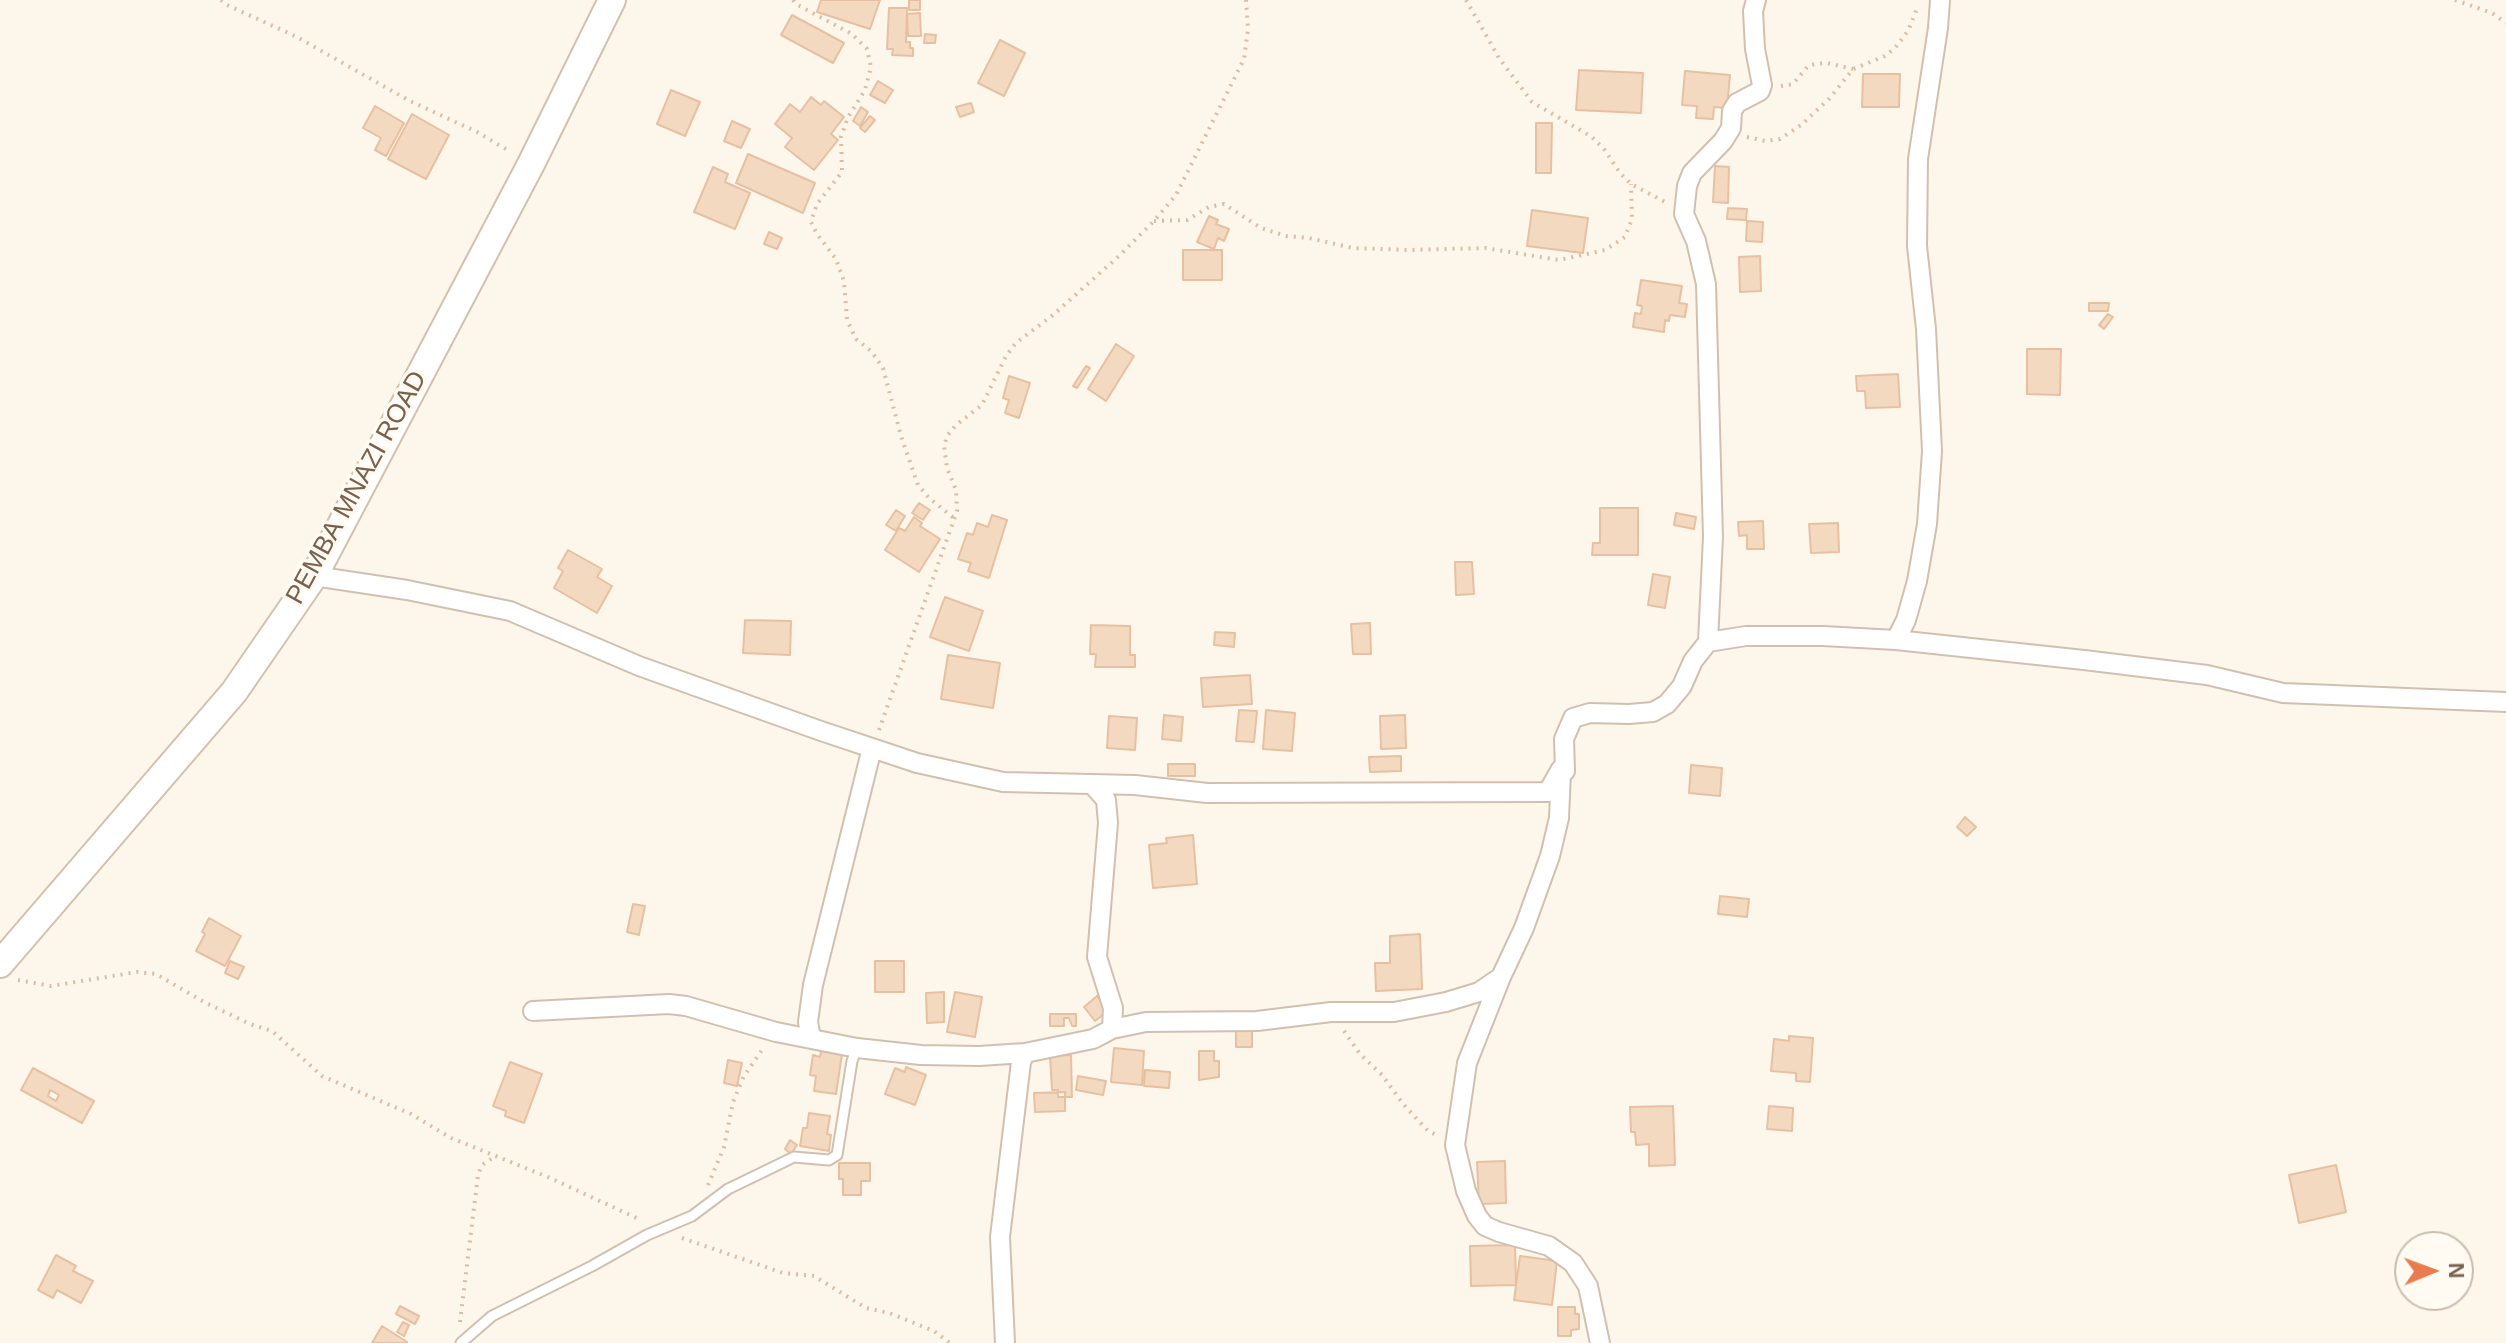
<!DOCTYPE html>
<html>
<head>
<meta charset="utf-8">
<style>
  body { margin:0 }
  #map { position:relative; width:2506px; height:1343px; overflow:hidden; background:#fdf7eb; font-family:Helvetica,sans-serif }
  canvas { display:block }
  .north { position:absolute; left:2394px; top:1231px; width:80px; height:80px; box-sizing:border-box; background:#fffbf2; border:2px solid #cabdb0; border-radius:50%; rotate:89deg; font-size:22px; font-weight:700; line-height:32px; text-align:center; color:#7a5f4c }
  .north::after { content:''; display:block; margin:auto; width:28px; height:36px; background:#e97b4e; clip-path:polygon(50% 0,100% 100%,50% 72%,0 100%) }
</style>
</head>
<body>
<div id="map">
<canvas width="2506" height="1343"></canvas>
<div class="north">N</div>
</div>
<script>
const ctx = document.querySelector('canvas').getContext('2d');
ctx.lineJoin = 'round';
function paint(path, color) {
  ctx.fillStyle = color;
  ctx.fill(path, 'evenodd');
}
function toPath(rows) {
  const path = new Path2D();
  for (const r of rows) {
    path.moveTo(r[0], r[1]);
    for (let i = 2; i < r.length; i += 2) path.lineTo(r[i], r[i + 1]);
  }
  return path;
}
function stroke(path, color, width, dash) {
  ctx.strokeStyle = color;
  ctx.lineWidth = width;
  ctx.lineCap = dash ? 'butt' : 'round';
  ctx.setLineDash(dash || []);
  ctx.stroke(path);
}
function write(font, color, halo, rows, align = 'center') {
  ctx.font = font + ' Helvetica,sans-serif';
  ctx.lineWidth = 7;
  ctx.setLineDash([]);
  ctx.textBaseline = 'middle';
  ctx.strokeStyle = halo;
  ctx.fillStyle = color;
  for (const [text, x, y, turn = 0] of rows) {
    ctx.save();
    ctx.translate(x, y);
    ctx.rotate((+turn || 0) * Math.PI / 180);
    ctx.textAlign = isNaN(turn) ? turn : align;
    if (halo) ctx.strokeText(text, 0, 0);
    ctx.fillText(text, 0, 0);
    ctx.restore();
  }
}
const building = toPath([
  [821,0,880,0,870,29,817,12,821,0],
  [909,0,920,0,920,10,909,10,909,0],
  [889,8,907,8,906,42,910,42,910,48,913,48,913,56,892,55,893,49,887,49,889,8],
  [920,13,921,36,908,36,907,14,920,13],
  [792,15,844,43,833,63,781,35,792,15],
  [925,34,936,35,935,43,924,43,925,34],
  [1000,40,1025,53,1004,96,978,83,1000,40],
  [1579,70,1643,73,1641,113,1576,110,1579,70],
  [1685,71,1730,75,1727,108,1714,107,1713,119,1696,118,1697,106,1682,105,1685,71],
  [1863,74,1900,74,1899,107,1862,107,1863,74],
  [878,81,893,90,885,103,870,95,878,81],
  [671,90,700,102,685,136,657,124,671,90],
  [811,97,821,105,824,101,844,117,831,134,838,140,814,170,785,147,792,138,775,124,790,104,800,112,811,97],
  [971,103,974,112,960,117,956,107,971,103],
  [375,106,404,123,386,156,375,150,381,138,363,128,375,106],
  [861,107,868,112,860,126,853,121,861,107],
  [412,114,449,135,426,179,388,159,412,114],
  [870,116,875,120,865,132,860,128,870,116],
  [732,121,750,129,741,148,724,141,732,121],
  [1536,123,1552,123,1551,173,1536,173,1536,123],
  [748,154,815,183,803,213,736,183,748,154],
  [1715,166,1729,167,1728,203,1713,202,1715,166],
  [713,167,728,174,725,182,750,193,735,229,694,212,713,167],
  [1728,208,1747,209,1746,220,1727,219,1728,208],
  [1532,210,1588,218,1583,253,1527,246,1532,210],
  [1209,216,1218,220,1216,224,1229,229,1224,241,1218,238,1214,249,1197,242,1209,216],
  [1747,221,1763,222,1762,242,1746,241,1747,221],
  [769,232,782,238,777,249,764,244,769,232],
  [1183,250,1222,250,1222,280,1183,280,1183,250],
  [1760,256,1761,291,1740,292,1739,257,1760,256],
  [1641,280,1682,286,1679,303,1687,304,1685,317,1670,315,1669,321,1665,320,1664,332,1633,327,1635,313,1641,314,1642,306,1637,305,1641,280],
  [2089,303,2109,303,2108,311,2089,311,2089,303],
  [2108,314,2113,317,2104,329,2099,325,2108,314],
  [1116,344,1134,356,1106,401,1088,389,1116,344],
  [2027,349,2061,349,2060,395,2027,394,2027,349],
  [1086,366,1090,368,1077,388,1073,386,1086,366],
  [1898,374,1900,407,1866,408,1865,391,1857,391,1856,376,1898,374],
  [1009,376,1030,383,1019,418,1005,413,1009,400,1003,398,1009,376],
  [919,503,930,510,923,520,912,513,919,503],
  [1600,508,1638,508,1638,555,1592,555,1593,543,1600,543,1600,508],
  [896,510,905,516,896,531,886,525,896,510],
  [1676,513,1696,517,1694,529,1674,525,1676,513],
  [992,515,1007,520,989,578,968,571,971,563,958,559,967,533,973,535,977,523,988,527,992,515],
  [914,517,922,523,920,526,940,539,919,572,885,550,899,528,905,531,914,517],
  [1763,521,1764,549,1747,549,1747,535,1739,536,1738,522,1763,521],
  [1838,523,1839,552,1811,553,1809,524,1838,523],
  [568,550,602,569,597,577,612,586,597,613,554,588,563,571,558,568,568,550],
  [1455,562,1472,562,1474,594,1456,595,1455,562],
  [1653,574,1670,577,1665,608,1648,605,1653,574],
  [945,597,983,611,969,651,930,637,945,597],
  [745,620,791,621,790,655,743,653,745,620],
  [1370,623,1371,654,1353,654,1351,624,1370,623],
  [1091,625,1130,626,1130,655,1135,655,1135,667,1095,667,1096,654,1090,654,1091,625],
  [1215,632,1235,633,1234,647,1214,645,1215,632],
  [948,655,1000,663,993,708,941,699,948,655],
  [1250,675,1252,704,1203,707,1201,678,1250,675],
  [1239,710,1257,711,1254,742,1236,741,1239,710],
  [1266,710,1295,713,1292,751,1263,749,1266,710],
  [1164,715,1183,717,1181,741,1162,739,1164,715],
  [1405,715,1406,748,1381,749,1380,716,1405,715],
  [1109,716,1137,718,1135,750,1107,748,1109,716],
  [1401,756,1401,771,1370,772,1369,757,1401,756],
  [1168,764,1195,764,1195,776,1168,776,1168,764],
  [1691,765,1722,768,1720,796,1689,793,1691,765],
  [1965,817,1976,827,1967,836,1957,827,1965,817],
  [1193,835,1197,884,1153,888,1149,845,1167,843,1166,838,1193,835],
  [1720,896,1749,899,1747,917,1718,914,1720,896],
  [633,904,645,906,639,935,627,932,633,904],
  [209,918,241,936,225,966,196,951,205,934,202,932,209,918],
  [1420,934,1422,989,1376,991,1375,963,1390,963,1390,936,1420,934],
  [230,961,244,967,238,979,225,973,230,961],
  [875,961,904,961,904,992,875,992,875,961],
  [944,992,944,1022,927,1023,926,993,944,992],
  [955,992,982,997,975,1037,947,1032,955,992],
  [1097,996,1109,1010,1095,1021,1084,1007,1097,996],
  [1050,1014,1076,1014,1076,1026,1072,1026,1069,1018,1064,1018,1064,1026,1050,1026,1050,1014],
  [1236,1031,1252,1031,1252,1047,1236,1047,1236,1031],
  [1789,1036,1813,1038,1810,1082,1796,1081,1796,1073,1771,1071,1774,1039,1789,1041,1789,1036],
  [1114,1048,1144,1051,1142,1085,1111,1082,1114,1048],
  [821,1051,842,1054,836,1094,814,1091,816,1076,810,1075,813,1055,820,1057,821,1051],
  [1199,1051,1214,1051,1214,1061,1219,1061,1219,1077,1199,1080,1199,1051],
  [1071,1055,1072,1097,1058,1097,1058,1090,1052,1090,1050,1056,1071,1055],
  [728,1060,742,1063,737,1086,724,1083,728,1060],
  [510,1062,542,1074,524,1123,505,1116,506,1111,493,1106,510,1062],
  [906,1067,926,1075,915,1105,885,1094,895,1068,905,1072,906,1067],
  [33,1068,94,1101,82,1123,21,1090,33,1068],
  [50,1090,59,1095,56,1101,48,1096,50,1090],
  [1145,1070,1170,1072,1169,1088,1144,1086,1145,1070],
  [1078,1076,1106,1081,1103,1095,1076,1090,1078,1076],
  [1065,1092,1065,1111,1035,1112,1034,1093,1065,1092],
  [1673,1106,1675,1165,1649,1166,1649,1144,1636,1145,1635,1132,1631,1132,1630,1107,1673,1106],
  [1769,1106,1793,1108,1792,1131,1767,1129,1769,1106],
  [809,1113,830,1116,827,1134,831,1135,829,1151,800,1146,803,1128,807,1128,809,1113],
  [790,1140,797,1145,791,1154,785,1149,790,1140],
  [1505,1161,1506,1203,1479,1204,1477,1162,1505,1161],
  [839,1163,870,1163,870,1181,861,1181,861,1195,843,1195,843,1179,839,1179,839,1163],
  [2336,1165,2346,1212,2299,1223,2289,1175,2336,1165],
  [1515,1245,1516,1285,1471,1286,1470,1246,1515,1245],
  [56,1255,76,1266,73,1271,93,1281,81,1303,57,1290,53,1298,38,1290,56,1255],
  [1520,1256,1557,1261,1552,1305,1514,1300,1520,1256],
  [400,1306,419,1316,415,1324,396,1314,400,1306],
  [1558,1307,1575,1307,1575,1314,1579,1314,1579,1329,1571,1330,1571,1336,1558,1336,1558,1307],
  [403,1322,409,1325,404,1336,397,1332,403,1322],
  [382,1326,407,1342,406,1343,372,1343,382,1326]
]);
paint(building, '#f4d9c1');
stroke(building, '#e7c0a1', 2);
const lane = toPath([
  [461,1343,492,1316,592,1266,647,1235,692,1216,728,1189,757,1175,794,1157,829,1160,837,1155,852,1061,857,1048]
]);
const street = toPath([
  [314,576,407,590,510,611,639,666,821,731,917,763,1003,782,1135,785,1207,793,1548,792,1561,769,1565,771,1564,739,1573,718,1590,713,1629,714,1653,712,1667,704,1682,686,1693,661,1708,642,1746,636,1823,636,1896,640,2084,660,2207,675,2283,693,2506,702],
  [1896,640,1906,620,1917,581,1927,524,1932,451,1926,329,1917,246,1918,159,1938,28,1940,0],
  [1708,642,1713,537,1706,284,1696,241,1684,214,1687,186,1692,173,1723,141,1731,128,1732,111,1737,103,1760,91,1762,85,1755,49,1753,11,1756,0],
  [1093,785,1106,800,1108,823,1097,957,1113,1008,1112,1029],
  [1501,977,1467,1063,1455,1145,1466,1191,1477,1216,1485,1226,1499,1232,1549,1246,1573,1263,1588,1286,1600,1343],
  [533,1011,669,1004,686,1006,776,1032,857,1048,921,1055,979,1056,1025,1053,1093,1039,1112,1029,1146,1022,1257,1021,1331,1012,1394,1012,1446,1002,1479,992,1501,977,1524,928,1550,856,1559,818,1561,772],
  [811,1038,808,1022,813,985,872,748],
  [1005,1343,1000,1237,1021,1062,1025,1053]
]);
const secondary = toPath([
  [0,964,234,692,314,576,531,164,612,0]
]);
stroke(lane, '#d1c0af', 13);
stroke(street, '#d1c0af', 22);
stroke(secondary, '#d4c1ad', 30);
stroke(toPath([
  [221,0,227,5,297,37,408,100,477,132,511,152],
  [793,0,796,4,852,34,867,49,871,67,865,90,848,117,841,137,842,172,817,204,811,222,817,234,836,259,844,281,847,320,856,339,871,351,883,368,901,436,918,485,929,498,955,519],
  [1466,0,1499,58,1532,102,1592,137,1604,149,1620,173,1631,184,1665,202],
  [2455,0,2492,13,2506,23],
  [1781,86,1793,84,1808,66,1815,64,1827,63,1853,69],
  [1747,137,1765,141,1780,139,1801,125,1829,99,1853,69,1885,56,1895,48,1908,31,1918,6],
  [1154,221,1187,220,1209,207,1224,204,1261,228,1286,236,1309,238,1353,248,1408,250,1485,248,1559,260,1605,250,1625,237,1632,219,1631,184],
  [879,730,957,511,956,490,947,468,944,446,947,436,956,425,982,405,1006,356,1016,343,1053,315,1119,256,1154,221,1176,195,1244,59,1248,29,1246,0],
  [18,980,51,986,137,972,156,974,204,1002,250,1024,272,1031,322,1076,411,1114,451,1138,548,1177,641,1220],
  [1344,1031,1360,1054,1382,1075,1404,1105,1428,1131,1439,1136],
  [708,1185,724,1147,733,1102,744,1076,764,1047],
  [682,1238,783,1273,814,1276,866,1308,889,1313,934,1331,950,1343],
  [460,1322,478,1175,482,1165,494,1157]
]), '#d9bca3', 4, [2, 6]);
stroke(lane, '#fff', 9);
stroke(street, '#fff', 18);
stroke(secondary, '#fff', 26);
write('26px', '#7a5f4c', '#fffbf2', [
  ["PEMBA MNAZI ROAD",357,488,-61]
]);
</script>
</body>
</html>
